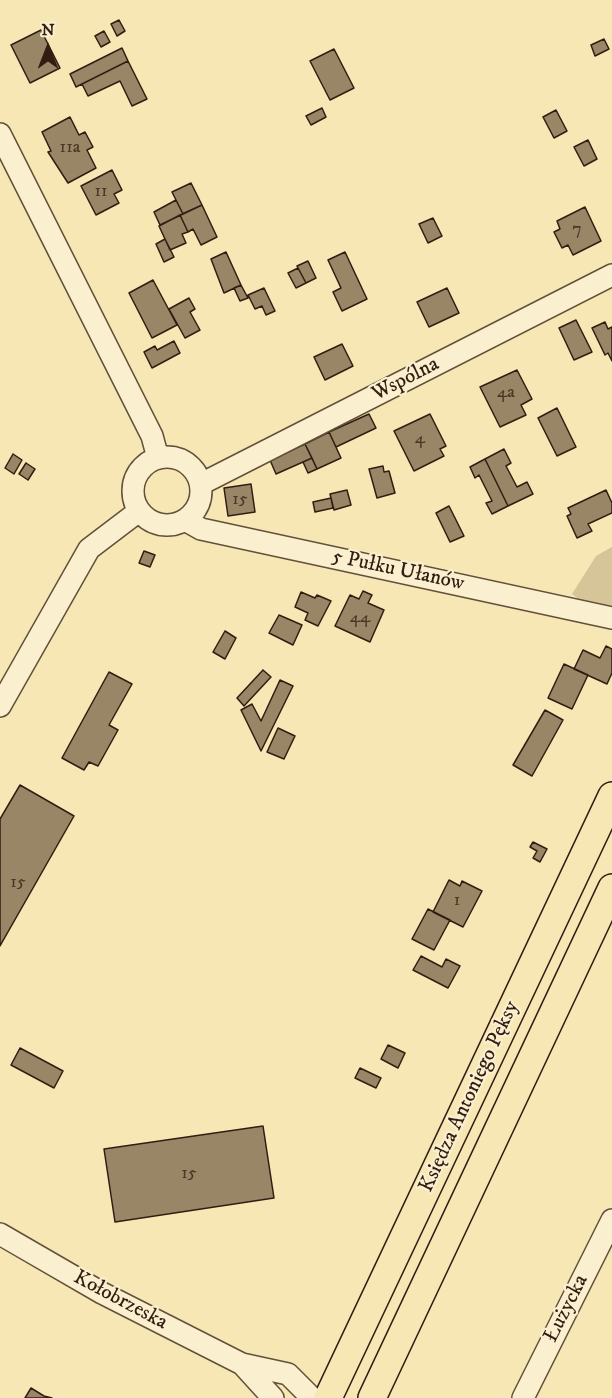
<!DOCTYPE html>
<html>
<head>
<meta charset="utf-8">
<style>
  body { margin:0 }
  #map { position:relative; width:612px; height:1398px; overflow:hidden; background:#f7e7b4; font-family:"IM FELL DW Pica",serif }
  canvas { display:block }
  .north { position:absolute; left:18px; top:18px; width:60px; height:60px; -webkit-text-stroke:4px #faefce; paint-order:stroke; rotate:0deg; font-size:16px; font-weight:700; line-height:24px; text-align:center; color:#311d12 }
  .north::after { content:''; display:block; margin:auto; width:21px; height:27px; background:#311d12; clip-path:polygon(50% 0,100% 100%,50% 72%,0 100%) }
</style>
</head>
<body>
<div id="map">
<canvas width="612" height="1398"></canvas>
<div class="north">N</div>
</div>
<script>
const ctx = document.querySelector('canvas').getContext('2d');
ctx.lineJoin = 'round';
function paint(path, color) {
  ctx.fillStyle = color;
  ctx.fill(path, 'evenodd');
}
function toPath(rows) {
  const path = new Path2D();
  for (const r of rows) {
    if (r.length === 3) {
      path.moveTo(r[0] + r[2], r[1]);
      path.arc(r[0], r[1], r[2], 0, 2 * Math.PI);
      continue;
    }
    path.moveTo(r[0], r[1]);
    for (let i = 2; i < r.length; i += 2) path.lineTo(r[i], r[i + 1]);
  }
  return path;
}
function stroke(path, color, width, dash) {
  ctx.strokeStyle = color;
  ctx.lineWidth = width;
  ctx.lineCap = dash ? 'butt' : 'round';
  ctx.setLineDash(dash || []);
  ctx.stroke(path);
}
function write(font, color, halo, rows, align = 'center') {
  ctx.font = font + ' "IM FELL DW Pica",serif';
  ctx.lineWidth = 4.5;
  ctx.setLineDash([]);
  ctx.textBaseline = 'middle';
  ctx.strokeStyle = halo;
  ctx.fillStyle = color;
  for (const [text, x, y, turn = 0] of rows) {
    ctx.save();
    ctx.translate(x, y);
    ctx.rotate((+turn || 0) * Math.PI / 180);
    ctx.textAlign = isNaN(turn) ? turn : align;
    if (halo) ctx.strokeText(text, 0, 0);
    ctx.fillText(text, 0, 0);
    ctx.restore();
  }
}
paint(toPath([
  [612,547,612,610,581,601,572,594,596,556]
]), '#d5c598');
const building = toPath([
  [119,20,125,31,117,36,111,24,119,20],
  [41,30,60,68,30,83,11,45,41,30],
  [104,31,110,42,101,47,95,36,104,31],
  [604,39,609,49,595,56,591,45,604,39],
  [122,48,128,61,76,87,70,74,122,48],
  [334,49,354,88,330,100,310,61,334,49],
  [128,61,147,99,132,106,120,81,88,96,82,84,128,61],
  [322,108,326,117,311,125,306,116,322,108],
  [556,110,567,131,554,138,543,117,556,110],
  [70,117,79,135,85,132,93,147,87,150,96,168,68,183,48,152,51,151,42,132,70,117],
  [588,140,597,159,584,166,574,147,588,140],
  [112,170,122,190,114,194,119,203,96,215,81,186,112,170],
  [191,183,202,205,183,214,172,192,191,183],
  [176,200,183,214,160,225,154,212,176,200],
  [202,205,217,237,201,245,193,229,188,232,180,215,202,205],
  [585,207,601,241,573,255,568,245,562,248,554,232,560,229,557,221,585,207],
  [180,215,188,232,182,234,186,243,170,250,159,226,180,215],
  [433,218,442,236,428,243,419,224,433,218],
  [165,239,174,257,164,262,156,244,165,239],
  [226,252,241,285,224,293,211,259,226,252],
  [345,252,367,299,342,311,333,292,341,288,328,260,345,252],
  [308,261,316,278,306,283,297,266,308,261],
  [298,268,306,283,296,288,288,273,298,268],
  [153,280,177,325,152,338,129,293,153,280],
  [241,285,248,298,240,301,234,288,241,285],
  [264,288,275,311,266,315,262,306,255,309,248,295,264,288],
  [447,288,459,313,429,327,417,302,447,288],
  [189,298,195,309,190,312,200,330,185,338,169,309,189,298],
  [576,320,592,352,574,360,559,328,576,320],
  [605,322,608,329,612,327,612,361,608,353,605,355,592,328,605,322],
  [174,341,180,353,152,368,144,352,155,346,157,350,174,341],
  [342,344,353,366,325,380,314,357,342,344],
  [517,370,532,399,521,405,526,415,500,427,480,387,517,370],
  [557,408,576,447,557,456,538,418,557,408],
  [369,414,376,428,336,447,329,432,369,414],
  [430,414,446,446,440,449,444,456,414,471,394,431,430,414],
  [329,432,341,458,317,469,305,444,329,432],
  [305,444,312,458,276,474,270,460,305,444],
  [504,449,511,463,506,466,517,487,527,482,533,494,508,506,485,459,504,449],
  [13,454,22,460,14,474,5,468,13,454],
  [312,458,317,469,308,473,303,462,312,458],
  [485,459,508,506,492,514,486,503,492,501,479,475,475,478,470,467,485,459],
  [26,463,35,469,28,480,19,474,26,463],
  [383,466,384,472,389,471,395,493,377,498,369,469,383,466],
  [251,484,255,512,228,516,224,488,251,484],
  [347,490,351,505,334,510,330,494,347,490],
  [606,490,612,503,612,513,588,524,592,531,577,538,567,516,571,514,568,508,606,490],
  [331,498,333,508,315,512,313,502,331,498],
  [449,506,464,536,450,542,436,513,449,506],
  [144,551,155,555,150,567,139,563,144,551],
  [363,591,372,595,368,603,384,610,370,642,335,626,350,595,359,599,363,591],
  [301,592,315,598,317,595,331,601,318,626,305,620,308,613,295,607,301,592],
  [279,615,302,625,293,645,269,633,279,615],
  [225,631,236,638,225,659,213,652,225,631],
  [606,646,612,649,612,673,607,684,574,669,583,650,600,658,606,646],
  [564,664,588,675,572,709,548,698,564,664],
  [263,670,271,677,244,706,237,698,263,670],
  [109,672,132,684,109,725,118,730,98,766,89,762,84,770,62,758,109,672],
  [280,680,293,686,261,751,241,710,252,704,261,721,280,680],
  [545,710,563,720,532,776,513,765,545,710],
  [278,728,295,736,284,759,267,752,278,728],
  [20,785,74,816,0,946,0,819,20,785],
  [533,842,547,849,540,862,533,858,537,851,530,847,533,842],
  [449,880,460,886,462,881,482,891,463,927,433,912,449,880],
  [428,909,450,920,434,950,412,939,428,909],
  [421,956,442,967,446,959,460,966,448,988,413,970,421,956],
  [388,1045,405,1053,398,1068,381,1059,388,1045],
  [20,1048,63,1071,54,1088,11,1065,20,1048],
  [360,1068,381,1078,376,1088,355,1078,360,1068],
  [263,1126,274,1198,115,1222,104,1149,263,1126],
  [31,1388,44,1396,52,1398,25,1398,31,1388]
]);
paint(building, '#988666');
stroke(building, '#311d12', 1.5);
const minor = toPath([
  [0,134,152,436,158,458],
  [167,491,34],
  [201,484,612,275],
  [185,520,201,529,612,618],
  [0,706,89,549,139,511],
  [0,1234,102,1293,242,1364,288,1374,312,1398],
  [242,1364,273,1398],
  [523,1398,612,1220]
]);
const major = toPath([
  [328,1398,612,796],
  [372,1398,612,888]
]);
stroke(minor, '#62503a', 24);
stroke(major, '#311d12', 30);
stroke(minor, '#faefce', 21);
stroke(major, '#f7e7b4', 27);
write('18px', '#4b3727', null, [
  ["11a",70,148],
  ["11",101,192],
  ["7",577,230],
  ["4a",506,393],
  ["4",420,439],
  ["15",240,500],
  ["44",360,618],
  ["15",18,883],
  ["1",457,901],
  ["15",189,1174]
]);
write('21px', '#311d12', '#faefce', [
  ["Wspólna",406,380,-27],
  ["5 Pułku Ułanów",398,571,12],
  ["Księdza Antoniego Pęksy",470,1097,-65],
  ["Kołobrzeska",120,1301,28],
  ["Łużycka",567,1309,-63]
]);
</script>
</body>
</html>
